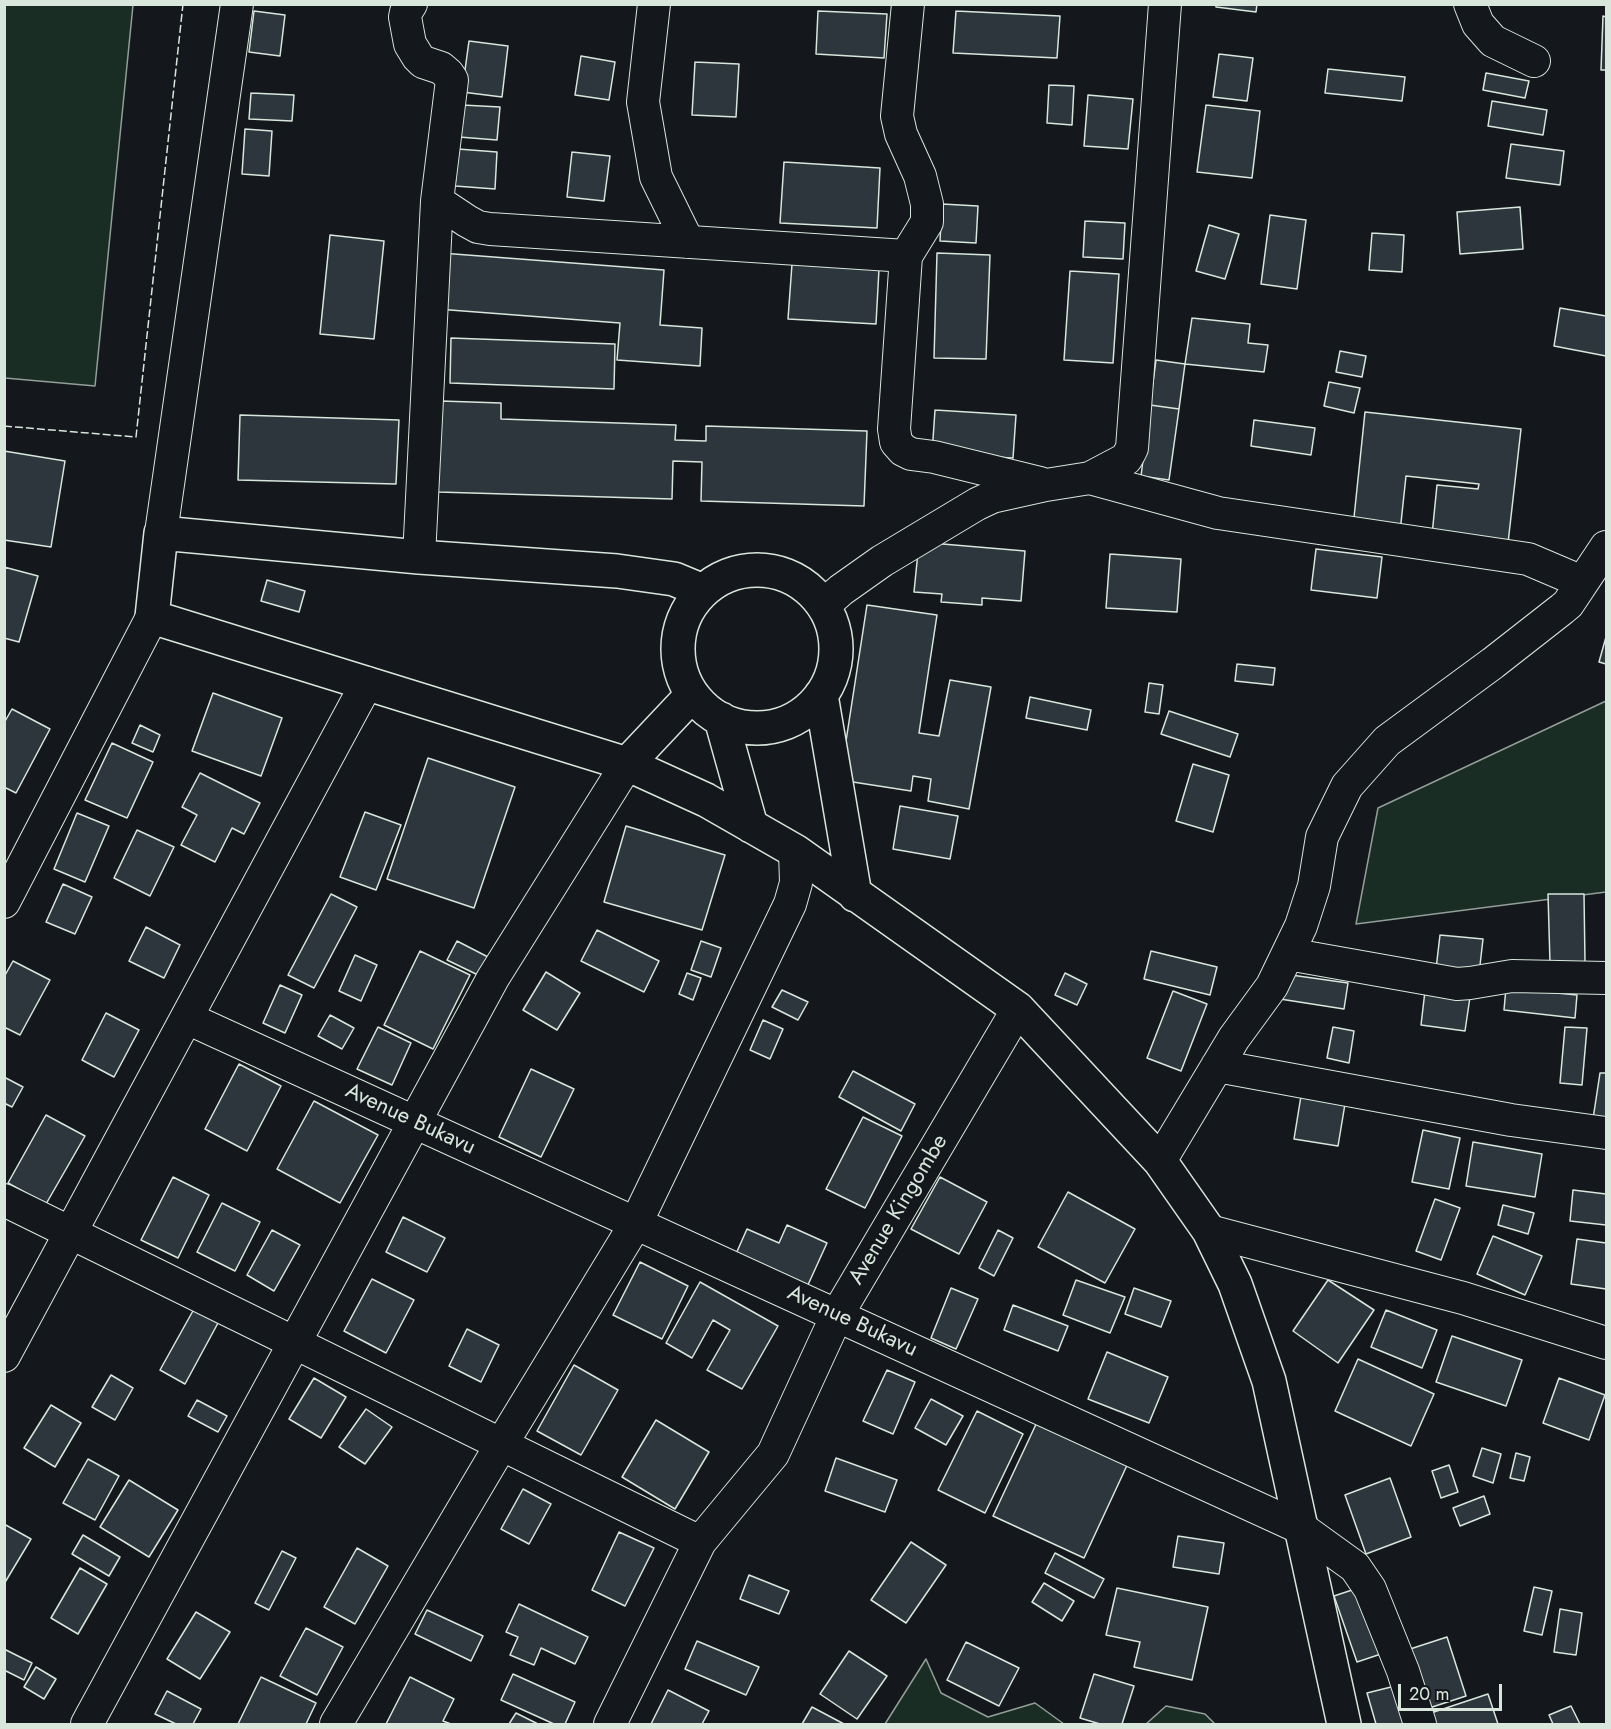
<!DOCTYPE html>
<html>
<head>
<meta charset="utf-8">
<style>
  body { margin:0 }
  #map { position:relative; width:1611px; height:1729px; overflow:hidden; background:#14181c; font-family:Jost,sans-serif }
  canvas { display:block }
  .frame { position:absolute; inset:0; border:6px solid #d8e6dc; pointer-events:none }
  .scale { position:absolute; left:1398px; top:1684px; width:104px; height:27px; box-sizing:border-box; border:3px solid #d8e6dc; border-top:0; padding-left:8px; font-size:18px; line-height:21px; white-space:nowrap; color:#d8e6dc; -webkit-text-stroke:4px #14181c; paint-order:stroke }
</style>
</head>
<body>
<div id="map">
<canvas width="1611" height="1729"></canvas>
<div class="frame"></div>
<div class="scale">20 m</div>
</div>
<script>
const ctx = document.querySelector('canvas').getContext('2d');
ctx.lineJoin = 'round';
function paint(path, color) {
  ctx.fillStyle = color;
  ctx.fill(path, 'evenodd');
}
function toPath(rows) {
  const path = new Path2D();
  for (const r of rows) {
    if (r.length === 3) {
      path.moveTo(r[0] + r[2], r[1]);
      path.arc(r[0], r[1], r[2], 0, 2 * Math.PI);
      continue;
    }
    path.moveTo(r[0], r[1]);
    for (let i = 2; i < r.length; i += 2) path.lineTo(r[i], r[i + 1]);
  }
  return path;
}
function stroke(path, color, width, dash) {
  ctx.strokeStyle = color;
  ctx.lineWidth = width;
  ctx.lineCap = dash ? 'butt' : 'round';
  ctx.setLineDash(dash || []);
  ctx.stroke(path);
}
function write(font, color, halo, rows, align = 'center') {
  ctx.font = font + ' Jost,sans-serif';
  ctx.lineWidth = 4.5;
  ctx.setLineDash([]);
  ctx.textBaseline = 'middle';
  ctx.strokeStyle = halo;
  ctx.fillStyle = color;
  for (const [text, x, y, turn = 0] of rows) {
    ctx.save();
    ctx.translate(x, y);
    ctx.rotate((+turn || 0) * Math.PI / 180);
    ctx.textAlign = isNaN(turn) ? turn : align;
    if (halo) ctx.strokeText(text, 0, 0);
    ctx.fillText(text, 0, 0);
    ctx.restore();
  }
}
const green = toPath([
  [4,5,133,5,95,386,5,378,4,5],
  [1606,701,1606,892,1356,924,1378,808,1606,701],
  [926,1659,941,1693,988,1717,1035,1703,1064,1724,885,1724,926,1659],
  [1166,1706,1205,1714,1215,1724,1146,1724,1166,1706]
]);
paint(green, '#1a2d24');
stroke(green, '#939e99', 1.5);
const building = toPath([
  [1216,4,1257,4,1256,12,1216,7,1216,4],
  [254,11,285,15,280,56,249,52,254,11],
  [818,11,887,14,884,58,816,54,818,11],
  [956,11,1060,16,1057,58,953,53,956,11],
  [1603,16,1606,17,1606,70,1601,70,1603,16],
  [469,41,508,46,502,97,462,92,469,41],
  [1219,54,1253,58,1247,101,1213,97,1219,54],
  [581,56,615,62,609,100,575,95,581,56],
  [695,62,739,64,736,117,692,115,695,62],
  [1328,69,1405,77,1402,101,1325,93,1328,69],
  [1486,73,1529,81,1525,98,1483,90,1486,73],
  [1049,85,1074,86,1072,125,1047,123,1049,85],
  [251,93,294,95,292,121,249,119,251,93],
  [1088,95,1133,99,1128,149,1084,146,1088,95],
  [1492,101,1547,110,1543,135,1488,126,1492,101],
  [462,105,500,107,497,140,459,137,462,105],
  [1206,105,1260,111,1252,178,1197,172,1206,105],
  [245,129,272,131,269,176,242,174,245,129],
  [1511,144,1564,151,1560,185,1506,178,1511,144],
  [458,149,497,152,495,189,455,186,458,149],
  [572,152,610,156,604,201,567,197,572,152],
  [784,162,880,168,877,228,780,223,784,162],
  [942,204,978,206,976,243,940,241,942,204],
  [1520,207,1523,249,1460,254,1457,212,1520,207],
  [1270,215,1306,220,1297,289,1261,284,1270,215],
  [1085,221,1125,223,1123,259,1083,257,1085,221],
  [1209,225,1239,234,1225,279,1196,271,1209,225],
  [1372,233,1404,235,1402,272,1369,270,1372,233],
  [330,235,384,241,374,339,320,334,330,235],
  [441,253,664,270,660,325,702,328,700,366,617,360,620,323,437,309,441,253],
  [937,253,990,255,986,359,934,358,937,253],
  [792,264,879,269,876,324,788,319,792,264],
  [1070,271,1119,274,1113,363,1064,360,1070,271],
  [1560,308,1606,316,1606,356,1554,346,1560,308],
  [1192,318,1250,324,1248,343,1268,345,1264,372,1185,364,1192,318],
  [451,338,615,344,614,389,450,383,451,338],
  [1340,351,1366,356,1362,377,1336,372,1340,351],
  [1156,360,1185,364,1179,409,1150,405,1156,360],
  [1329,382,1360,388,1354,413,1324,406,1329,382],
  [441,401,501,403,501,419,676,425,675,440,706,441,706,426,867,431,864,506,701,501,702,462,673,461,672,499,438,492,441,401],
  [1150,405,1179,409,1169,480,1141,476,1150,405],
  [935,410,1016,415,1013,458,932,454,935,410],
  [1365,412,1521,429,1508,543,1432,535,1437,485,1478,489,1479,484,1406,476,1400,532,1353,527,1365,412],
  [240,415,399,420,396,484,238,480,240,415],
  [1254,420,1315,428,1311,455,1251,446,1254,420],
  [4,451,65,461,51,547,4,540,4,451],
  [919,542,1025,551,1021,601,982,598,982,605,941,602,942,594,914,592,919,542],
  [1316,549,1382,557,1377,598,1311,590,1316,549],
  [1110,554,1181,559,1177,612,1106,608,1110,554],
  [4,567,38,576,19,642,4,638,4,567],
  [267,580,305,591,299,612,261,601,267,580],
  [867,605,937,615,919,733,939,736,950,680,991,687,969,809,928,801,931,779,913,776,911,791,840,780,867,605],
  [1606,637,1606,664,1599,662,1606,637],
  [1237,664,1275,668,1273,685,1235,681,1237,664],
  [1149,683,1163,685,1159,714,1145,712,1149,683],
  [213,693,282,718,261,776,192,751,213,693],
  [1030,697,1091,710,1087,730,1026,718,1030,697],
  [12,709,50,729,16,793,4,787,4,723,12,709],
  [1169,711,1238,734,1230,757,1161,734,1169,711],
  [140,725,160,735,153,752,132,743,140,725],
  [112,743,153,762,127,818,85,800,112,743],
  [428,758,515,787,474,908,387,879,428,758],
  [1193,764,1229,775,1213,832,1176,821,1193,764],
  [200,773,260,803,244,834,232,828,215,862,181,845,197,815,182,807,200,773],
  [900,806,958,816,950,859,893,849,900,806],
  [365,812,401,825,376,890,340,877,365,812],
  [77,813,109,826,85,882,54,869,77,813],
  [626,826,725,855,702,930,604,902,626,826],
  [137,830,174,847,150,896,114,878,137,830],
  [63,884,92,897,75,934,46,922,63,884],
  [331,894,357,907,314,988,288,975,331,894],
  [1548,894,1584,894,1585,962,1550,963,1548,894],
  [146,927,180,945,164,978,129,961,146,927],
  [597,930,659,961,644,992,581,961,597,930],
  [1440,935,1483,939,1479,974,1436,969,1440,935],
  [457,941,488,957,478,975,447,960,457,941],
  [701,941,721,948,711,977,691,970,701,941],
  [420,951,470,975,433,1049,384,1025,420,951],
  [1151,951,1217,967,1210,995,1144,979,1151,951],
  [355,955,377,965,361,1001,339,991,355,955],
  [13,961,50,980,20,1035,4,1027,4,977,13,961],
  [546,972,580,993,557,1030,523,1010,546,972],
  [687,973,701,978,693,1000,679,994,687,973],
  [1065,973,1087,984,1077,1005,1055,995,1065,973],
  [1284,974,1348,983,1344,1009,1280,999,1284,974],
  [280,985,302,995,285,1033,263,1023,280,985],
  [1506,988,1577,995,1575,1018,1504,1010,1506,988],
  [782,990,808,1002,798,1020,772,1007,782,990],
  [1173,991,1207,1004,1181,1071,1147,1058,1173,991],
  [1425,991,1470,997,1465,1031,1421,1025,1425,991],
  [106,1013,139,1030,114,1077,82,1060,106,1013],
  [330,1015,354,1028,342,1049,318,1036,330,1015],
  [763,1020,783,1029,770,1059,750,1050,763,1020],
  [378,1027,411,1043,392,1085,357,1069,378,1027],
  [1333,1027,1354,1031,1349,1063,1327,1058,1333,1027],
  [1565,1027,1587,1028,1582,1085,1560,1083,1565,1027],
  [239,1064,281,1086,247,1151,205,1129,239,1064],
  [531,1069,574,1089,541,1157,499,1137,531,1069],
  [853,1071,915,1104,901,1131,839,1097,853,1071],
  [1600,1073,1606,1073,1606,1121,1593,1119,1600,1073],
  [4,1077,23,1087,12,1107,4,1103,4,1077],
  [1301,1096,1345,1104,1338,1146,1294,1139,1301,1096],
  [314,1101,378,1135,340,1203,277,1169,314,1101],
  [46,1115,85,1136,46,1204,8,1183,46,1115],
  [863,1117,902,1136,865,1208,826,1189,863,1117],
  [1423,1130,1460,1138,1449,1189,1412,1182,1423,1130],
  [1473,1142,1542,1154,1535,1197,1466,1186,1473,1142],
  [173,1177,209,1195,178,1258,141,1240,173,1177],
  [940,1177,987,1202,959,1254,911,1229,940,1177],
  [1573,1190,1606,1194,1606,1225,1570,1221,1573,1190],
  [1068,1192,1135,1229,1105,1283,1038,1247,1068,1192],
  [1435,1199,1460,1208,1441,1260,1416,1251,1435,1199],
  [222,1203,260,1222,235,1271,197,1252,222,1203],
  [1503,1205,1534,1213,1528,1234,1498,1225,1503,1205],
  [403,1217,445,1238,427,1272,386,1252,403,1217],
  [787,1225,827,1243,807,1287,735,1256,747,1229,779,1243,787,1225],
  [272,1230,300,1245,274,1291,247,1275,272,1230],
  [998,1230,1013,1238,994,1276,979,1268,998,1230],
  [1493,1236,1542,1256,1525,1295,1477,1274,1493,1236],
  [1577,1239,1606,1243,1606,1289,1571,1284,1577,1239],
  [640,1262,688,1286,662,1339,613,1315,640,1262],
  [372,1279,414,1300,386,1353,344,1331,372,1279],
  [1076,1280,1125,1297,1110,1333,1063,1315,1076,1280],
  [1328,1280,1374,1310,1338,1363,1293,1331,1328,1280],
  [700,1282,778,1326,742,1389,707,1370,730,1330,713,1320,692,1358,666,1343,700,1282],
  [951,1288,978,1299,956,1349,931,1338,951,1288],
  [1134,1288,1171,1301,1161,1327,1125,1314,1134,1288],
  [1013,1305,1068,1326,1058,1351,1004,1330,1013,1305],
  [194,1309,218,1323,185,1384,160,1370,194,1309],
  [1386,1310,1437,1330,1422,1368,1371,1347,1386,1310],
  [467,1329,499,1345,481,1382,449,1366,467,1329],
  [1452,1336,1522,1360,1506,1406,1436,1382,1452,1336],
  [1107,1352,1168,1377,1149,1423,1088,1399,1107,1352],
  [1358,1359,1434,1394,1411,1446,1335,1411,1358,1359],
  [574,1365,618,1390,581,1455,537,1431,574,1365],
  [887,1370,915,1382,893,1434,863,1421,887,1370],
  [111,1375,133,1388,115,1420,92,1407,111,1375],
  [314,1378,346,1397,321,1438,289,1419,314,1378],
  [1559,1378,1605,1395,1589,1440,1543,1423,1559,1378],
  [931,1399,963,1416,946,1445,915,1428,931,1399],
  [197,1400,227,1416,218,1432,188,1416,197,1400],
  [51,1405,81,1423,55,1467,24,1448,51,1405],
  [366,1409,392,1427,365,1464,339,1447,366,1409],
  [977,1411,1023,1434,985,1513,938,1490,977,1411],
  [656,1420,709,1452,675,1509,622,1477,656,1420],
  [1038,1420,1129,1461,1084,1558,993,1516,1038,1420],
  [1482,1448,1501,1454,1493,1483,1473,1476,1482,1448],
  [1516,1453,1530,1457,1524,1481,1510,1478,1516,1453],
  [836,1458,897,1480,885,1512,825,1491,836,1458],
  [88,1459,119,1476,95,1520,63,1503,88,1459],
  [1449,1465,1458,1492,1441,1498,1432,1471,1449,1465],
  [1390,1478,1411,1537,1366,1554,1345,1495,1390,1478],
  [129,1480,178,1510,149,1557,100,1527,129,1480],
  [523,1489,551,1504,529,1544,501,1529,523,1489],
  [1484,1496,1490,1514,1460,1526,1453,1508,1484,1496],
  [4,1524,31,1539,4,1584,4,1524],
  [619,1532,654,1548,625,1606,592,1590,619,1532],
  [83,1535,120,1557,109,1576,72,1554,83,1535],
  [1178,1536,1224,1543,1219,1574,1173,1567,1178,1536],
  [911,1542,946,1565,906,1623,871,1600,911,1542],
  [357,1548,388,1566,355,1624,324,1607,357,1548],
  [282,1551,296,1558,269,1610,255,1603,282,1551],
  [1055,1553,1104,1579,1094,1598,1045,1573,1055,1553],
  [80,1568,107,1584,78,1634,51,1618,80,1568],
  [749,1575,789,1591,779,1614,740,1599,749,1575],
  [1044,1583,1074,1601,1062,1621,1032,1602,1044,1583],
  [1361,1587,1384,1653,1357,1662,1334,1596,1361,1587],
  [1534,1587,1552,1591,1542,1635,1524,1631,1534,1587],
  [1117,1588,1208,1607,1192,1680,1134,1667,1140,1642,1106,1635,1117,1588],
  [519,1604,588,1637,575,1664,541,1648,534,1665,510,1655,518,1637,506,1632,519,1604],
  [1560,1609,1582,1613,1576,1655,1554,1652,1560,1609],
  [427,1610,483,1636,471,1661,415,1634,427,1610],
  [196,1612,230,1632,200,1679,167,1659,196,1612],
  [306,1628,343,1647,317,1695,280,1676,306,1628],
  [1447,1637,1466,1696,1420,1711,1401,1652,1447,1637],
  [697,1641,759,1667,746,1695,685,1669,697,1641],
  [966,1642,1019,1668,999,1706,947,1680,966,1642],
  [4,1649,32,1663,24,1680,4,1670,4,1649],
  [849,1651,887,1676,857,1719,820,1694,849,1651],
  [36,1667,56,1679,44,1699,24,1687,36,1667],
  [513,1674,575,1702,565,1724,554,1724,501,1700,513,1674],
  [1094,1674,1134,1686,1122,1724,1100,1724,1080,1718,1094,1674],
  [261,1677,316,1703,306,1724,238,1724,261,1677],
  [410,1677,454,1699,443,1721,451,1724,386,1724,410,1677],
  [1395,1686,1406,1724,1376,1724,1367,1693,1395,1686],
  [668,1690,709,1711,702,1724,651,1724,668,1690],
  [167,1691,201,1709,193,1724,176,1724,155,1714,167,1691],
  [1488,1694,1498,1724,1435,1724,1431,1713,1488,1694],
  [1571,1706,1580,1724,1553,1724,1549,1715,1571,1706],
  [812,1707,844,1724,802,1724,812,1707],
  [516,1713,538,1724,509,1724,516,1713]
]);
paint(building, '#2c363c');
stroke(building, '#d8e6dc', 1.5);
const minor = toPath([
  [411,4,406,12,405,17,410,44,418,57,423,62,441,68,448,74,452,80,437,201,419,557],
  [654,4,643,102,656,177,688,242],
  [908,4,897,116,901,134,920,176,927,204,927,222,906,256,894,429,896,442,903,450,911,454,934,457,1040,483],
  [1470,4,1478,24,1493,41,1534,61],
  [437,201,467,221,478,227,490,229,906,256],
  [1090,478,1218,513,1528,559,1582,582],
  [161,533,237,4],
  [823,606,841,590,882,561,977,504,992,497,1046,485,1090,478,1126,459,1130,452,1132,448,1165,4],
  [4,902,152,617],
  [1288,954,1457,984,1470,983,1512,976,1606,978],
  [187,1018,1301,1528,1355,1567,1370,1589,1403,1671,1420,1724],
  [1217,1066,1511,1120,1606,1133],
  [1160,1161,1234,1038,1272,986,1301,926,1314,886,1322,837,1347,786,1387,741,1493,663,1562,609,1568,604,1606,547],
  [4,1200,700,1542],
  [1209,1231,1463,1298,1606,1343],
  [4,1356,367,683],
  [87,1724,493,978,627,764],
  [336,1724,501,1445,636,1223,790,904,796,883,795,851],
  [610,1724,700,1542,773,1454,837,1315,1018,1009]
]);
const tertiary = toPath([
  [757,649,79],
  [703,591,674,579,617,571,419,557,161,533,152,617,627,764,706,800,795,851,1018,1009,1160,1161,1209,1231,1235,1284,1269,1381,1344,1724],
  [821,695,855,895],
  [721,719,751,826],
  [627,764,692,695]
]);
stroke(minor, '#d8e6dc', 34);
stroke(tertiary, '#d8e6dc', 36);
stroke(minor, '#14181c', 32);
stroke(tertiary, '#14181c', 33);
stroke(toPath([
  [4,426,136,437,183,4]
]), '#d8e6dc', 1.5, [8, 3]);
write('22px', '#d8e6dc', '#14181c', [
  ["Avenue Bukavu",410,1120,25],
  ["Avenue Kingombe",899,1210,-59],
  ["Avenue Bukavu",852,1322,25]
]);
</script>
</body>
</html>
